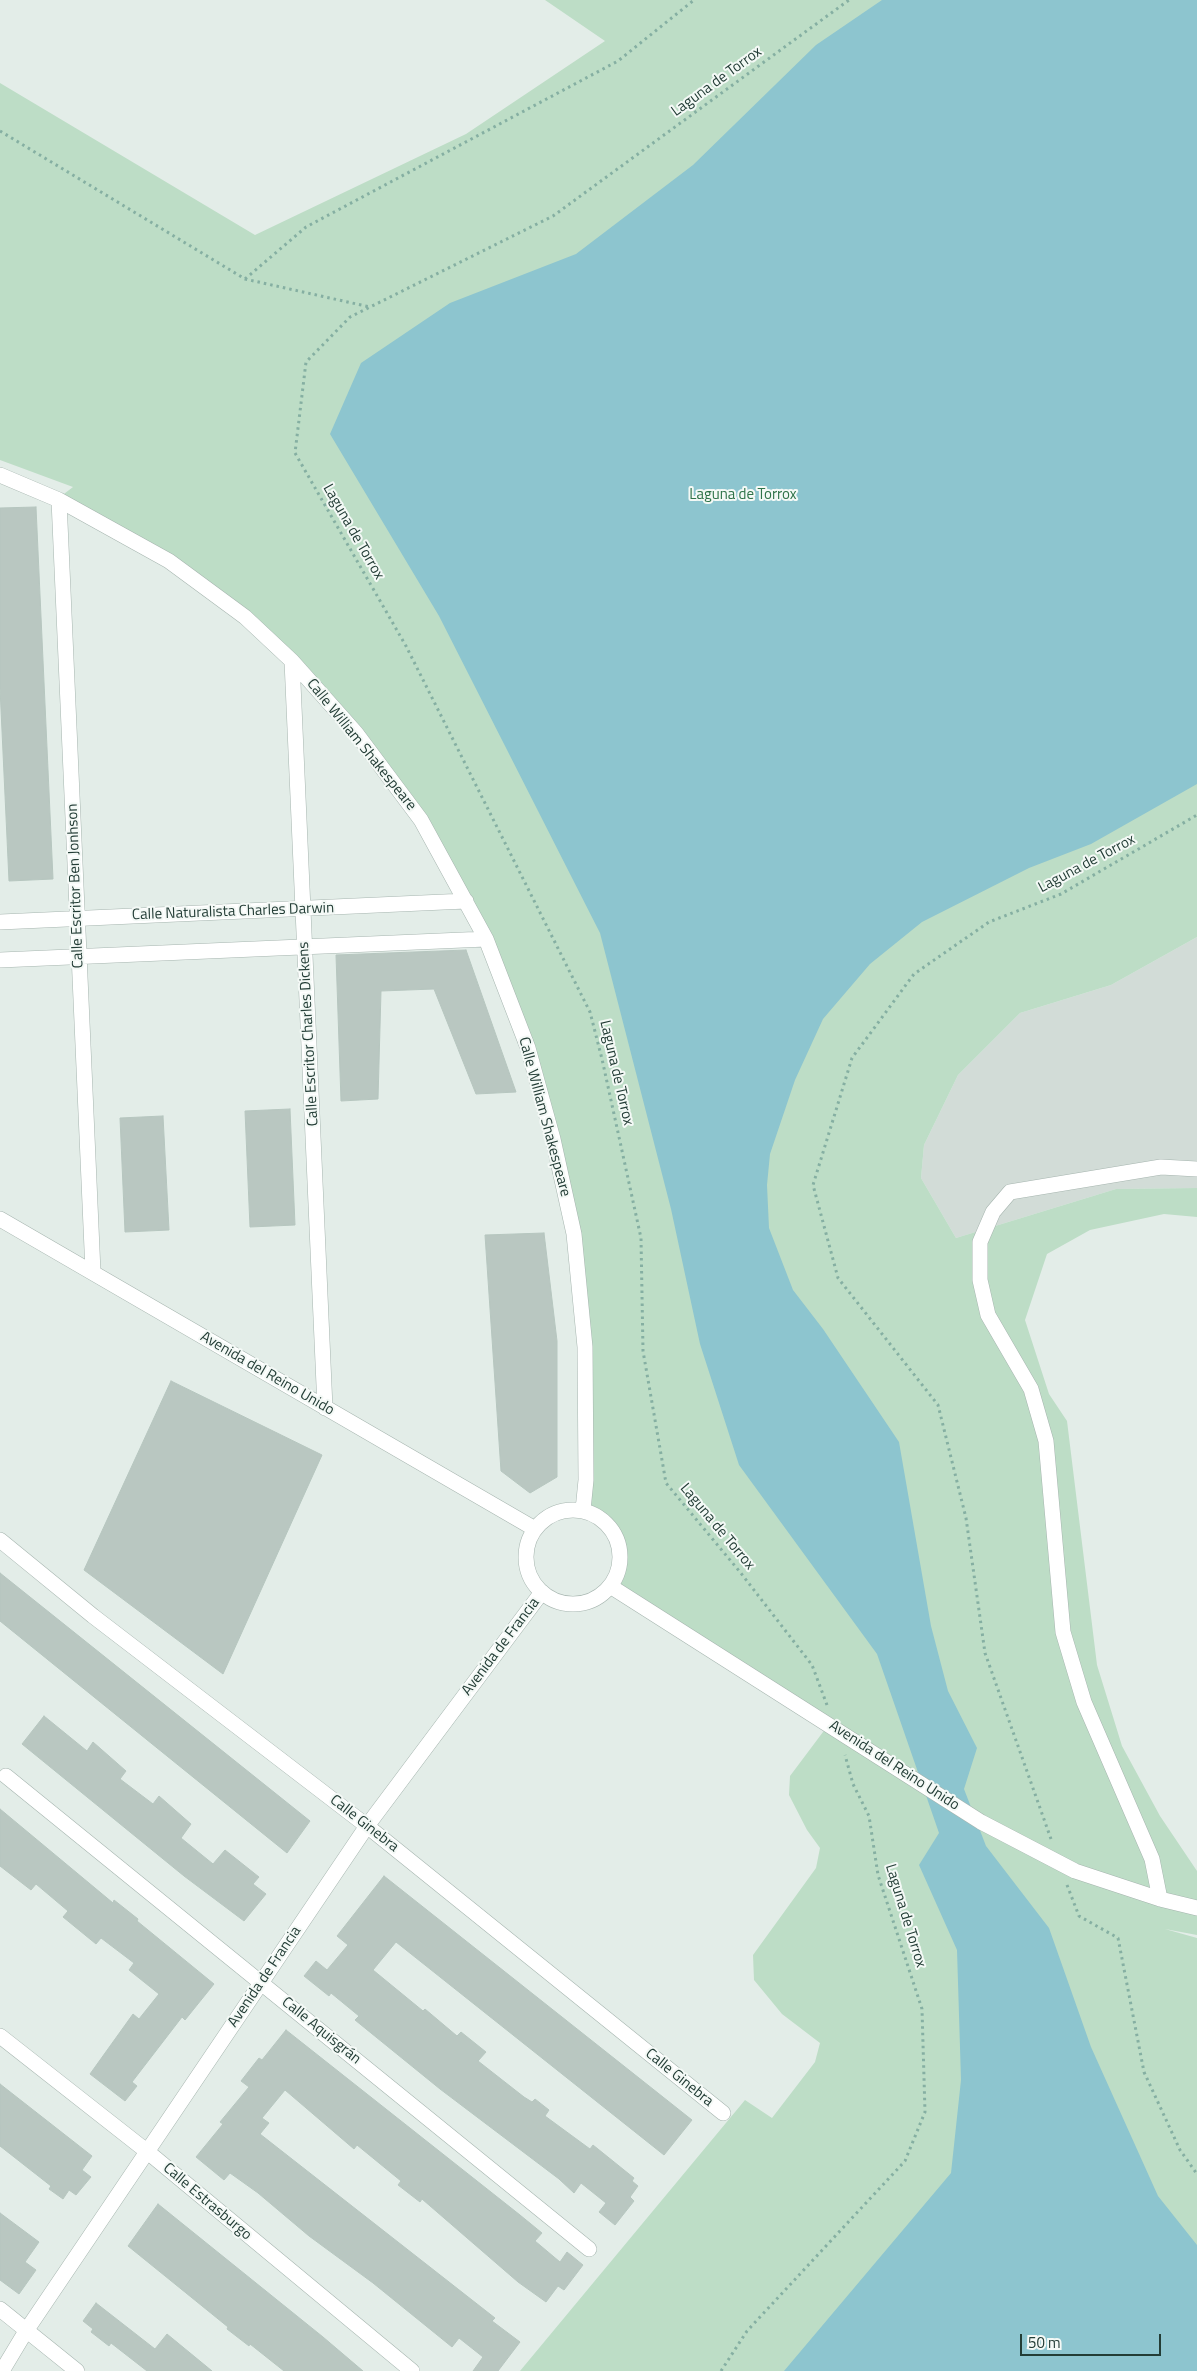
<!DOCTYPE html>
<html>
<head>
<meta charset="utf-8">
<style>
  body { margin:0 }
  #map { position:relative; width:1197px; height:2371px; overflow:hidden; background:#e3ede8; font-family:"Titillium Web",sans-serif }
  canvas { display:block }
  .scale { position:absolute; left:1020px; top:2334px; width:141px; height:22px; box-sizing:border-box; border:2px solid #233d36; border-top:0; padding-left:6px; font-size:15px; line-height:18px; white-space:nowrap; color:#233d36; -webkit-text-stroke:4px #f4f9f6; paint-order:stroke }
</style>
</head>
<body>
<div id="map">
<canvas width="1197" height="2371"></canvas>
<div class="scale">50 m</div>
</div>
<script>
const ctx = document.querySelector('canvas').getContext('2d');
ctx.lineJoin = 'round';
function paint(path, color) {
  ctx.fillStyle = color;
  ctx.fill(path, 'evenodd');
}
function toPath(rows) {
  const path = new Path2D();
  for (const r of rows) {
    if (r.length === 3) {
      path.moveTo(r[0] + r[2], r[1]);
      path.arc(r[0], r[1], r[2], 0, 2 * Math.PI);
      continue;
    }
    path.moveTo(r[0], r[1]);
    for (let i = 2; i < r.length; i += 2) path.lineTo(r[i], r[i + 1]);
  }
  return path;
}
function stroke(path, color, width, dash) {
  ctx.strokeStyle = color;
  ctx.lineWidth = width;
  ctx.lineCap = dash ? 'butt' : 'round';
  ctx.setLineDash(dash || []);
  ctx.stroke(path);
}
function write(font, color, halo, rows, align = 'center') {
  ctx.font = font + ' "Titillium Web",sans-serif';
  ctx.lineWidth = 4;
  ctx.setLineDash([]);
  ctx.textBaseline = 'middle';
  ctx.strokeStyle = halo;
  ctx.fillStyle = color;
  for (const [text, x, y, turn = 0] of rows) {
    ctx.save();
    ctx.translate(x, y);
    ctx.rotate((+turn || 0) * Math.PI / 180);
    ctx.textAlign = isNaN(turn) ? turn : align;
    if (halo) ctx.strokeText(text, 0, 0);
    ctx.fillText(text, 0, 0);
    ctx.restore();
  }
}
paint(toPath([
  [1197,937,1197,1188,1116,1189,956,1238,921,1178,924,1145,958,1075,1020,1013,1111,985]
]), '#d2dcd7');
paint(toPath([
  [545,0,1197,0,1197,937,1111,985,1020,1013,958,1075,924,1145,921,1178,956,1238,1116,1189,1197,1188,1197,1217,1164,1214,1090,1230,1047,1254,1025,1320,1049,1394,1067,1421,1097,1665,1122,1746,1160,1816,1197,1871,1197,1935,1165,1929,1197,1938,1197,2371,520,2371,745,2100,772,2118,815,2062,820,2043,782,2014,754,1980,753,1955,816,1868,820,1848,807,1830,789,1795,790,1776,826,1728,612,1587,618,1573,616,1545,603,1524,582,1506,591,1428,572,1235,531,1063,487,942,417,820,297,662,166,560,56,500,73,487,0,460,0,83,255,235,466,134,605,41]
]), '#bdddc6');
paint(toPath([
  [882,0,1197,0,1197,784,1091,844,1029,868,922,922,870,964,823,1019,795,1080,770,1154,767,1185,769,1228,793,1290,823,1329,899,1442,931,1626,948,1691,977,1748,964,1789,986,1846,1049,1928,1091,2047,1158,2196,1197,2245,1197,2371,784,2371,951,2173,961,2080,957,1950,919,1865,939,1833,877,1654,739,1465,700,1344,671,1209,600,933,439,616,330,434,361,363,450,303,576,254,693,165,816,45]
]), '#8dc5cf');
const building = toPath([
  [36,507,53,879,9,881,0,688,0,508,36,507],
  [466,950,516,1092,476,1094,434,989,381,991,378,1099,341,1101,336,955,466,950],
  [290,1109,295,1225,250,1227,245,1111,290,1109],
  [163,1116,169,1230,125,1232,120,1118,163,1116],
  [544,1233,557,1341,557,1477,530,1493,501,1471,485,1235,544,1233],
  [171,1381,322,1455,223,1674,84,1570,171,1381],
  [0,1573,310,1821,287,1853,0,1621,0,1573],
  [44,1716,87,1751,93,1742,126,1771,120,1779,153,1804,159,1796,191,1824,181,1838,213,1864,225,1850,259,1877,253,1884,266,1894,244,1921,184,1876,22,1744,44,1716],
  [0,1809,113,1903,114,1900,138,1919,137,1921,214,1984,185,2020,182,2017,132,2082,137,2086,125,2101,90,2074,133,2014,139,2019,159,1994,129,1970,134,1963,101,1938,96,1944,63,1917,68,1911,36,1884,31,1890,0,1866,0,1809],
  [384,1876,692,2120,664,2155,396,1942,373,1970,423,2011,425,2009,457,2036,461,2032,486,2052,478,2061,524,2097,532,2102,535,2099,549,2110,545,2116,590,2149,593,2145,634,2178,632,2181,638,2186,630,2197,634,2201,615,2225,599,2212,606,2203,581,2183,574,2193,559,2179,440,2089,355,2020,359,2016,331,1993,329,1996,304,1976,316,1961,327,1970,348,1945,337,1936,384,1876],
  [286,2030,520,2215,542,2233,535,2241,560,2262,567,2252,583,2265,564,2290,558,2286,546,2302,518,2282,422,2199,420,2202,398,2185,401,2181,357,2145,354,2149,285,2090,262,2118,269,2123,260,2134,495,2318,492,2321,520,2342,498,2371,473,2371,483,2357,459,2338,452,2347,373,2283,309,2236,258,2193,230,2173,224,2180,196,2157,223,2124,220,2122,249,2087,241,2081,259,2058,262,2060,286,2030],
  [0,2084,92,2156,82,2170,91,2177,76,2195,69,2190,63,2199,49,2189,51,2186,0,2146,0,2084],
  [158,2204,323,2337,363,2371,284,2371,250,2344,249,2346,227,2329,228,2327,128,2246,158,2204],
  [0,2213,39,2242,25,2262,36,2270,19,2294,0,2280,0,2213],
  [96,2303,155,2349,167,2334,212,2371,147,2371,111,2343,109,2346,91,2332,93,2329,83,2321,96,2303]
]);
paint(building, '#b9c7c1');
stroke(building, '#b6c6bf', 1);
const minor = toPath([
  [0,475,59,500,169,561,245,617,292,661,356,733,421,820,486,939,528,1048,553,1139,574,1234,585,1347,586,1480,583,1510],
  [59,500,93,1272],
  [292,661,325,1408],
  [0,922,466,901],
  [0,960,486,939],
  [0,1219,535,1529],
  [573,1557,47],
  [0,1540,93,1616,367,1826,723,2113],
  [610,1586,981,1822,1075,1871,1160,1899,1197,1908],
  [6,1776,589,2249],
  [1160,1899,1152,1859,1084,1702,1063,1632,1046,1441,1031,1389,988,1315,980,1280,980,1242,993,1212,1010,1192,1161,1167,1197,1169],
  [0,2036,149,2153,412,2371],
  [0,2309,77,2371],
  [2,2371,26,2331,367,1826,542,1592]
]);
stroke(minor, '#a6b5af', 16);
stroke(toPath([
  [0,131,245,279,370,307],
  [245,279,306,227,618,61,694,0],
  [827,1705,812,1665,740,1572,666,1483,643,1351,641,1238,602,1059,590,1012,406,646,295,453,306,362,350,317,553,216,849,0],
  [1051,1839,985,1653,966,1518,938,1405,838,1278,813,1185,852,1058,914,974,989,922,1061,894,1197,815],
  [1067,1885,1079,1916,1118,1938,1144,2072,1180,2150,1197,2174],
  [721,2371,747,2331,905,2161,925,2112,922,2009,878,1875,869,1816,853,1784,845,1755]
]), '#85afa2', 3, [2.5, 4]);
stroke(minor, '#fff', 15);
write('15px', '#233d36', '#f4f9f6', [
  ["Laguna de Torrox",717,82,-36],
  ["Laguna de Torrox",353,532,60],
  ["Calle William Shakespeare",361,745,51],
  ["Laguna de Torrox",1087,864,-28],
  ["Calle Escritor Ben Jonhson",76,886,-92],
  ["Calle Naturalista Charles Darwin",233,912,-2],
  ["Calle Escritor Charles Dickens",309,1034,-93],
  ["Laguna de Torrox",616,1073,77],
  ["Calle William Shakespeare",544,1117,75],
  ["Avenida del Reino Unido",267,1374,30],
  ["Laguna de Torrox",717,1527,50],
  ["Avenida de Francia",501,1647,-53],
  ["Avenida del Reino Unido",894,1766,33],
  ["Calle Ginebra",364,1824,38],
  ["Laguna de Torrox",905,1916,73],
  ["Avenida de Francia",265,1977,-56],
  ["Calle Aquisgrán",321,2031,39],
  ["Calle Ginebra",679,2078,39],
  ["Calle Estrasburgo",207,2202,40]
]);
write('15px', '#2f7349', '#f4f9f6', [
  ["Laguna de Torrox",743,495]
]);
</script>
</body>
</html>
